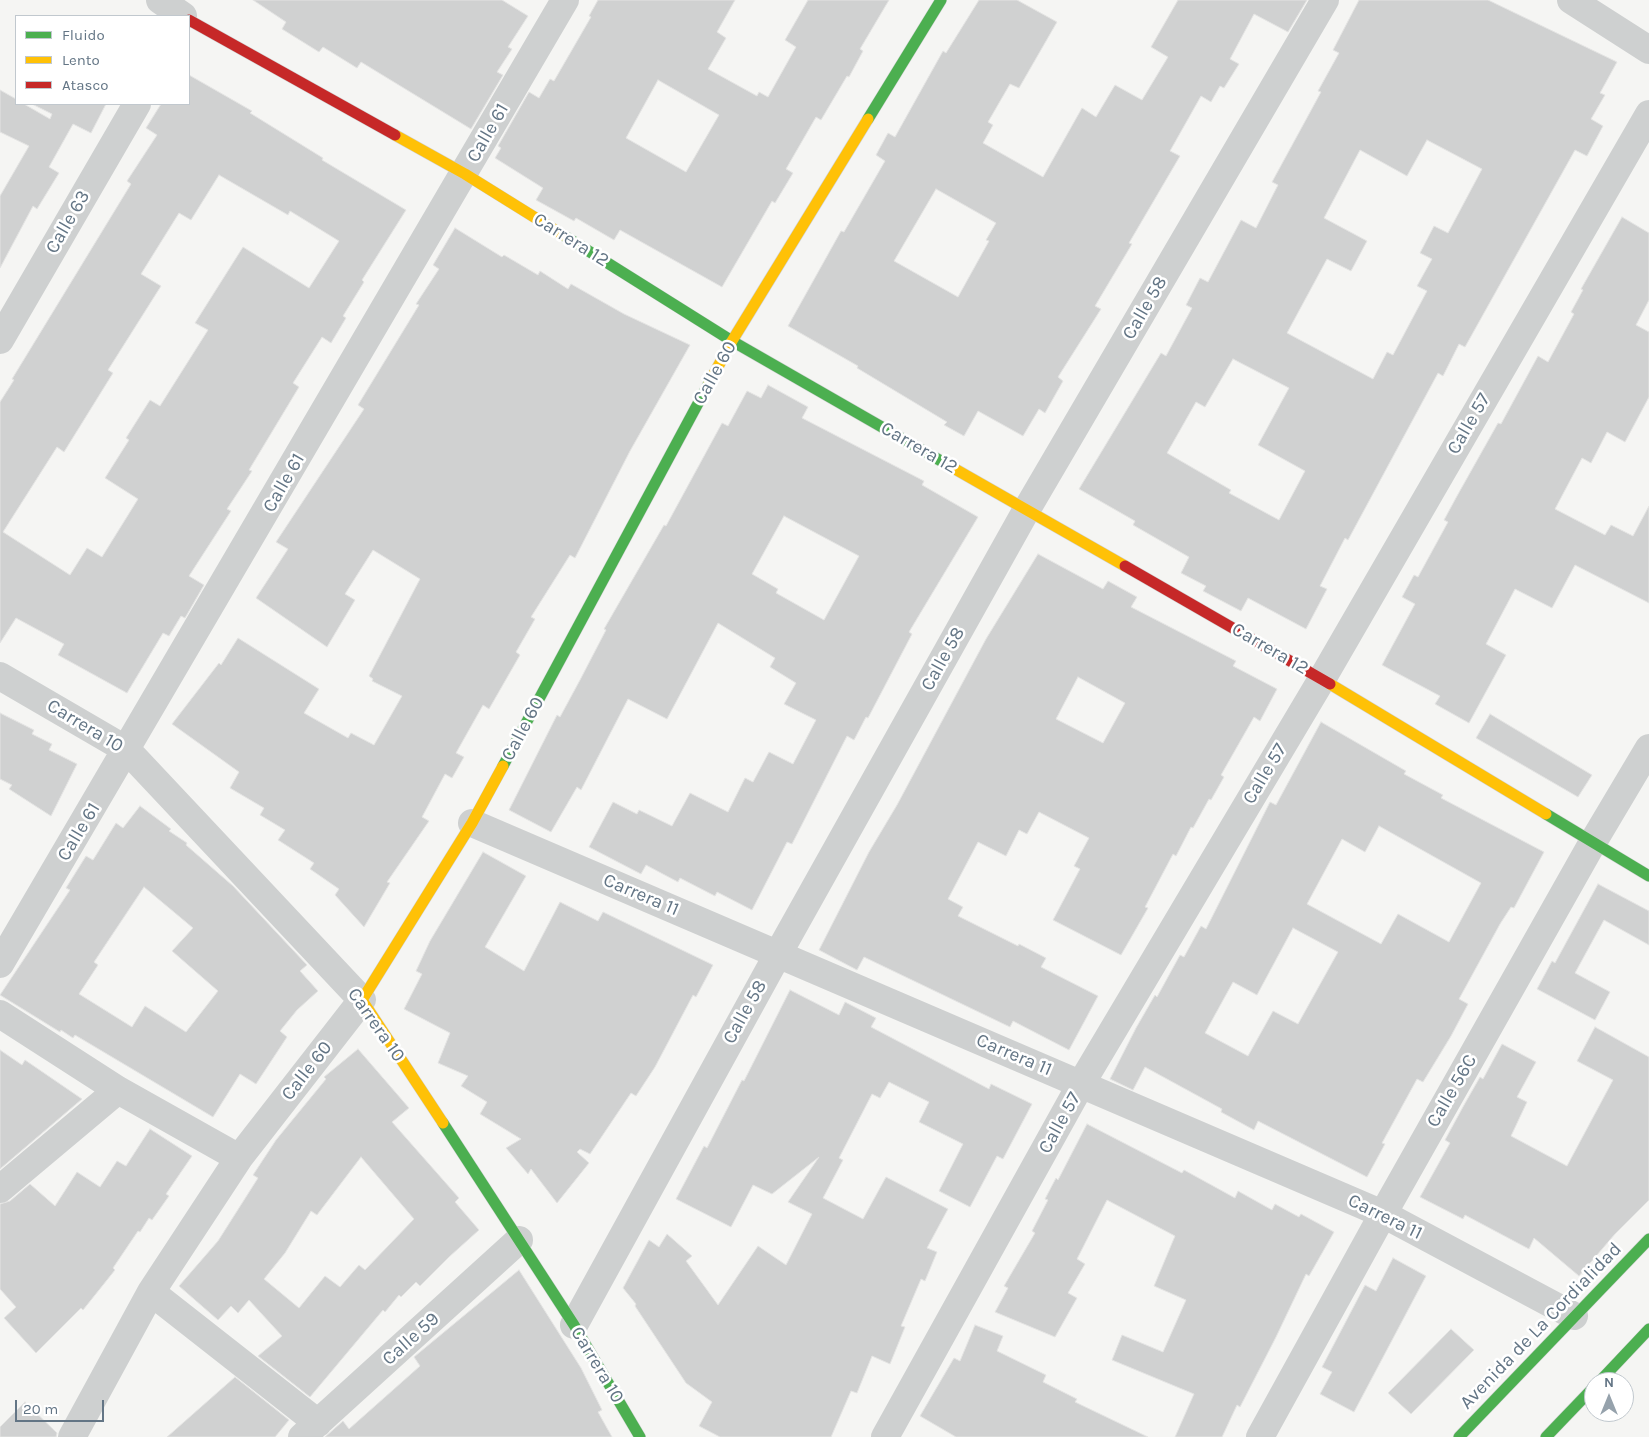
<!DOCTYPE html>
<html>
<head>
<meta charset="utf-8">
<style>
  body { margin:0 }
  #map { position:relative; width:1649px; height:1437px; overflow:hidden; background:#f5f5f3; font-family:Karla,sans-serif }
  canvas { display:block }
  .legend { position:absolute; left:15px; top:15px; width:175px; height:90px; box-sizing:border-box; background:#fff; border:1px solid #c1c8ce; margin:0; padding:6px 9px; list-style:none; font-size:15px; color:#637585 }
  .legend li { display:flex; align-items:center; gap:10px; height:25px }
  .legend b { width:25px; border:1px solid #c1c8ce }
  .north { position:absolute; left:1584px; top:1372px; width:50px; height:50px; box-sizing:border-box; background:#fff; border:1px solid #c1c8ce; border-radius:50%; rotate:0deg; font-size:14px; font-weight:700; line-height:20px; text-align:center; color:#637585 }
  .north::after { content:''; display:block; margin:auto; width:18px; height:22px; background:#96a2ac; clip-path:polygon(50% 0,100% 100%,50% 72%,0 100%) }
  .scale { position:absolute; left:15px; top:1400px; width:89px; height:22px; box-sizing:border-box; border:2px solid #637585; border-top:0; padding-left:6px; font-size:15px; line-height:18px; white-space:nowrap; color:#637585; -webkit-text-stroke:4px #fff; paint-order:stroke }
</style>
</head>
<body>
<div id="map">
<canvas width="1649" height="1437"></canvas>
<ul class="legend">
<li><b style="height:6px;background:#4caf50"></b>Fluido</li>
<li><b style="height:6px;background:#ffc107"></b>Lento</li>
<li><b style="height:6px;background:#c62828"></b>Atasco</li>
</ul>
<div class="north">N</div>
<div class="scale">20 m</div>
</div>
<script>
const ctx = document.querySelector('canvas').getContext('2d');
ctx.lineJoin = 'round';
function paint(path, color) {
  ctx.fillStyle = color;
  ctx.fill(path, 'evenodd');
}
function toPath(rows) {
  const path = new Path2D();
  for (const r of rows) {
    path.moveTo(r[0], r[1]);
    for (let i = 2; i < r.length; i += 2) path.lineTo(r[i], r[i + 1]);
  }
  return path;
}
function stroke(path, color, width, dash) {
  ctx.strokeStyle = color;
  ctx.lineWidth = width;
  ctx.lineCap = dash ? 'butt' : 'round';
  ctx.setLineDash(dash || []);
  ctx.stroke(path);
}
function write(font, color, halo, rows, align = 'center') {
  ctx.font = font + ' Karla,sans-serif';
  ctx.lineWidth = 5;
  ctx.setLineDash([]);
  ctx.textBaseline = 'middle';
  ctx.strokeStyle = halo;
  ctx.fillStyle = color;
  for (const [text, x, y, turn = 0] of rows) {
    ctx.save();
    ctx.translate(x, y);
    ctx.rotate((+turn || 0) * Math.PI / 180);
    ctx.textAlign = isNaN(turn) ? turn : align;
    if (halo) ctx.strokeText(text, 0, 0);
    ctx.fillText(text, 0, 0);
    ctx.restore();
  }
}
const building = toPath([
  [253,0,502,0,528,16,508,47,512,49,497,72,503,75,471,129,361,62,357,68,323,47,319,52,282,29,286,22,253,0],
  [598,0,735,0,717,32,726,38,708,69,757,96,759,92,768,97,796,47,785,40,808,0,889,0,860,49,863,51,849,77,847,76,821,120,816,117,786,169,793,173,775,203,772,201,722,287,620,230,614,240,576,218,574,221,536,200,543,188,495,158,501,148,498,146,529,92,539,98,550,79,554,81,591,17,589,16,598,0],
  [658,80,719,115,686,172,626,138,658,80],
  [979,0,1017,0,1057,22,1019,88,1010,84,988,122,993,125,983,143,1043,177,1082,108,1096,117,1115,85,1142,100,1168,57,1151,47,1178,0,1307,0,1288,32,1254,14,1230,59,1239,64,1224,88,1220,86,1211,102,1201,96,1170,151,1180,156,1129,243,1132,244,1095,306,1101,309,1058,377,1063,381,1045,413,1039,409,1023,436,978,411,964,436,944,425,947,422,857,368,858,366,788,326,841,231,844,232,885,161,876,155,888,133,895,137,943,51,946,53,979,0],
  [936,189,996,223,986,240,989,241,958,297,894,261,936,189],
  [1359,0,1488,0,1617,62,1600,93,1605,95,1591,119,1603,126,1587,156,1575,150,1465,347,1459,344,1443,376,1438,373,1348,540,1345,538,1320,586,1327,589,1306,629,1248,598,1241,611,1203,591,1206,586,1181,573,1189,557,1133,525,1135,521,1079,489,1161,353,1166,356,1192,308,1186,305,1200,278,1208,282,1241,220,1256,228,1278,185,1272,182,1321,92,1318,91,1339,53,1333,50,1359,0],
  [1427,140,1482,169,1448,233,1434,226,1420,253,1432,259,1417,286,1427,291,1393,355,1387,352,1373,379,1287,333,1327,259,1351,271,1367,241,1324,218,1360,150,1407,176,1427,140],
  [1233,359,1289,388,1258,445,1305,471,1279,520,1229,493,1231,490,1167,453,1196,402,1205,407,1233,359],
  [189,75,252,111,250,113,323,158,322,160,406,210,362,280,364,282,343,316,346,318,331,343,322,337,293,383,299,387,249,470,252,471,227,509,231,511,189,576,204,585,185,618,181,616,169,636,163,633,127,693,58,655,64,644,16,618,0,643,0,402,14,380,12,379,131,184,127,181,157,135,146,128,161,104,189,104,189,75],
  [219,175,288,215,290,211,339,241,309,288,243,247,195,323,208,330,160,406,150,400,126,438,129,440,105,478,138,499,102,557,87,548,70,575,3,532,57,447,64,452,113,373,108,370,161,286,141,274,179,213,191,220,219,175],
  [0,90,16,99,16,104,24,104,50,119,52,114,32,104,106,104,91,133,73,124,49,167,59,173,37,209,33,206,0,268,0,196,29,146,0,132,0,90],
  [1622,217,1649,233,1649,300,1636,325,1649,332,1649,397,1625,442,1607,432,1591,463,1582,458,1555,509,1605,535,1611,525,1633,536,1649,506,1649,603,1575,565,1552,608,1515,589,1486,644,1506,655,1469,723,1435,704,1440,696,1382,665,1415,604,1402,597,1414,575,1418,577,1448,522,1444,520,1457,496,1498,423,1501,424,1538,356,1548,362,1574,314,1571,312,1583,290,1581,289,1622,217],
  [455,228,502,257,504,255,538,275,540,271,568,289,571,284,624,314,690,345,630,451,575,558,570,555,531,617,535,619,516,652,520,655,489,709,483,705,456,753,464,757,452,778,445,774,422,817,429,821,387,882,390,883,364,927,335,895,339,889,310,869,314,863,278,840,285,830,260,815,264,808,230,788,239,772,172,724,219,663,221,665,238,638,319,689,304,713,348,738,351,733,374,745,402,696,372,681,373,679,369,676,420,579,373,550,345,594,355,600,327,647,256,598,288,549,276,542,364,409,358,405,419,305,416,304,439,269,433,265,455,228],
  [768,385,808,407,802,418,924,481,922,485,978,517,909,632,912,634,868,718,866,717,854,740,847,736,792,844,787,842,752,910,717,892,715,896,680,878,678,882,646,865,641,874,589,847,613,802,637,814,639,810,672,826,690,793,728,812,745,778,753,782,769,752,793,764,816,720,784,704,796,683,770,667,775,658,718,623,667,719,628,699,581,790,577,787,551,832,509,810,557,715,560,717,580,680,606,630,604,629,664,525,666,526,722,423,728,426,747,391,761,398,768,385],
  [784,516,859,556,824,620,776,593,778,589,752,574,784,516],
  [1038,554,1103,589,1108,581,1137,597,1131,607,1236,661,1233,666,1277,689,1260,721,1254,717,1221,775,1224,777,1211,800,1209,799,1193,828,1191,827,1176,856,1173,854,1145,907,1148,908,1121,955,1053,920,1080,869,1074,866,1089,838,1039,812,1027,834,1019,830,1006,856,978,842,948,899,963,907,958,916,1018,946,1019,944,1046,958,1041,967,1098,996,1069,1050,1013,1021,1010,1027,864,957,857,970,819,950,869,852,897,805,986,639,1038,554],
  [1078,677,1125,703,1103,743,1056,719,1078,677],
  [0,713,34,730,32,734,52,744,49,750,77,764,51,816,9,789,12,785,0,779,0,713],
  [1490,714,1592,775,1578,797,1476,738,1490,714],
  [1321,722,1406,771,1404,774,1443,795,1441,798,1544,852,1514,908,1511,907,1500,924,1459,999,1468,1004,1451,1036,1423,1082,1417,1079,1382,1143,1385,1144,1367,1177,1258,1121,1254,1130,1221,1112,1222,1109,1145,1067,1133,1090,1110,1079,1136,1028,1155,995,1157,997,1180,955,1184,957,1201,926,1206,929,1270,802,1276,805,1321,722],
  [1379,826,1481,883,1449,942,1398,914,1381,944,1307,904,1342,839,1365,852,1379,826],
  [1293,928,1338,952,1298,1024,1273,1011,1248,1056,1205,1033,1233,982,1257,995,1293,928],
  [140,806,171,829,169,831,187,843,186,845,233,886,307,965,300,971,318,991,297,1010,280,1031,287,1037,256,1084,240,1074,213,1117,75,1035,73,1038,61,1030,60,1032,0,995,70,890,66,888,86,856,93,860,116,823,123,828,140,806],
  [144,887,193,928,172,951,218,991,186,1032,145,1006,132,1027,79,994,98,965,94,962,144,887],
  [483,852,526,876,485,947,524,971,560,902,598,921,603,912,713,965,696,997,693,995,655,1067,636,1096,631,1093,590,1154,580,1149,577,1152,589,1163,557,1203,531,1169,528,1174,506,1148,521,1139,480,1114,487,1102,461,1086,468,1076,438,1063,450,1033,404,1009,422,974,416,971,430,941,483,852],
  [1598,884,1649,911,1649,945,1604,920,1575,973,1610,992,1595,1020,1537,989,1552,961,1555,963,1598,884],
  [790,990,839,1015,845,1002,876,1018,871,1027,989,1089,991,1084,1032,1104,1003,1159,997,1156,970,1207,939,1191,963,1144,919,1122,929,1102,889,1082,880,1098,872,1094,839,1158,843,1160,823,1198,863,1219,886,1177,948,1209,927,1248,937,1252,925,1281,921,1279,901,1326,905,1327,890,1364,872,1356,857,1393,851,1391,831,1437,720,1437,699,1426,712,1402,686,1383,635,1306,636,1304,623,1288,649,1240,659,1247,667,1234,692,1256,686,1261,718,1305,758,1246,786,1265,812,1214,788,1202,819,1157,772,1194,753,1185,731,1227,676,1199,704,1146,707,1148,742,1080,744,1081,790,990],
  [1595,1027,1649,1057,1649,1200,1615,1234,1579,1276,1534,1238,1529,1249,1465,1215,1463,1219,1420,1197,1450,1143,1445,1140,1464,1105,1480,1077,1483,1079,1502,1044,1536,1062,1517,1097,1527,1102,1511,1136,1567,1166,1613,1080,1577,1061,1595,1027],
  [358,1049,409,1108,392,1122,459,1198,455,1202,479,1230,449,1257,420,1286,416,1282,401,1297,399,1295,385,1312,383,1310,310,1397,258,1356,282,1336,249,1300,238,1313,231,1306,218,1320,179,1286,218,1241,258,1178,253,1175,276,1140,326,1079,324,1077,358,1049],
  [361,1157,414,1219,365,1270,359,1265,340,1287,325,1276,299,1308,264,1279,285,1253,311,1211,317,1215,361,1157],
  [0,1050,22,1065,25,1060,82,1099,0,1169,0,1050],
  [1087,1124,1182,1173,1184,1170,1235,1198,1238,1191,1272,1210,1275,1204,1299,1217,1301,1214,1334,1232,1309,1276,1306,1274,1276,1337,1240,1407,1237,1405,1222,1437,1175,1437,1194,1394,1112,1360,1122,1335,1163,1352,1186,1300,1154,1286,1175,1236,1107,1200,1077,1259,1085,1264,1068,1293,1077,1298,1055,1337,995,1312,1008,1288,1004,1286,1035,1233,1032,1231,1048,1200,1045,1199,1056,1178,1058,1180,1087,1124],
  [150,1129,192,1156,166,1194,169,1196,152,1220,149,1218,140,1232,138,1231,113,1268,115,1270,83,1310,81,1308,36,1353,4,1318,16,1307,0,1289,0,1204,10,1201,30,1184,55,1206,77,1172,100,1187,117,1161,126,1166,150,1129],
  [1393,1258,1426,1276,1354,1412,1320,1394,1332,1372,1322,1367,1365,1285,1376,1291,1393,1258],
  [519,1270,581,1368,602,1410,598,1412,612,1437,325,1437,343,1421,349,1429,420,1366,414,1357,519,1270],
  [975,1325,1003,1336,997,1351,1046,1375,1043,1382,1077,1399,1075,1402,1148,1437,956,1437,920,1416,954,1358,960,1361,975,1325],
  [1451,1329,1474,1350,1411,1414,1388,1393,1451,1329],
  [235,1377,289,1420,275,1437,167,1437,235,1377],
  [25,1402,57,1433,56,1437,0,1437,0,1427,25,1402]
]);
paint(building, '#d0d1d1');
stroke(building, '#e4e4e3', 1);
const fast = toPath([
  [868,119,941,0],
  [563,235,732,341,955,469],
  [503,766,709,383],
  [1546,814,1649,876],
  [443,1123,574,1325,640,1437],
  [1599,1382,1649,1329],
  [1459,1437,1649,1239],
  [1546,1437,1594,1387]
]);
const slow = toPath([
  [395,135,465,174,563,235],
  [709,383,732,341,868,119],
  [955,469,1125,566],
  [1330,684,1546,814],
  [443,1123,362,1000,472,823,503,766]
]);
const jam = toPath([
  [189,20,395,135],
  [1125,566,1330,684]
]);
stroke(fast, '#d0d2d3', 12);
stroke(slow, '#d0d2d3', 12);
stroke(jam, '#d0d2d3', 12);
stroke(toPath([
  [160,0,183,16],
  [1571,0,1649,50],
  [0,340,137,104],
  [0,676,127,750,362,1000,239,1158,151,1292,72,1437],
  [472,823,1383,1214,1574,1316],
  [0,964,565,0],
  [0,1014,118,1090,239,1158],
  [0,1189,118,1090],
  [151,1292,318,1423],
  [574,1325,778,954,1027,509,1325,0],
  [302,1437,519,1240],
  [885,1437,1081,1084,1322,679,1649,114],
  [1260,1437,1383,1214,1593,842,1649,748]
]), '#ced0d0', 28);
stroke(fast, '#4caf50', 11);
stroke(slow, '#ffc107', 11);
stroke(jam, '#c62828', 11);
write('19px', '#637585', '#fff', [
  ["Calle 61",488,133,-60],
  ["Calle 63",68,222,-60],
  ["Carrera 12",571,240,32],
  ["Calle 58",1145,308,-60],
  ["Calle 60",715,373,-61],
  ["Calle 57",1469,424,-60],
  ["Carrera 12",919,448,30],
  ["Calle 61",284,483,-60],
  ["Carrera 12",1270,649,30],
  ["Calle 58",943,659,-61],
  ["Carrera 10",85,726,31],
  ["Calle 60",523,729,-62],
  ["Calle 57",1265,774,-59],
  ["Calle 61",79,832,-59],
  ["Carrera 11",641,895,23],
  ["Calle 58",745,1012,-61],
  ["Carrera 10",376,1025,55],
  ["Carrera 11",1014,1055,23],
  ["Calle 60",307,1071,-52],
  ["Calle 56C",1452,1091,-60],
  ["Calle 57",1060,1123,-61],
  ["Carrera 11",1385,1217,26],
  ["Avenida de La Cordialidad",1541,1326,-46],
  ["Calle 59",411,1339,-42],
  ["Carrera 10",597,1365,59]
]);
</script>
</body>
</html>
